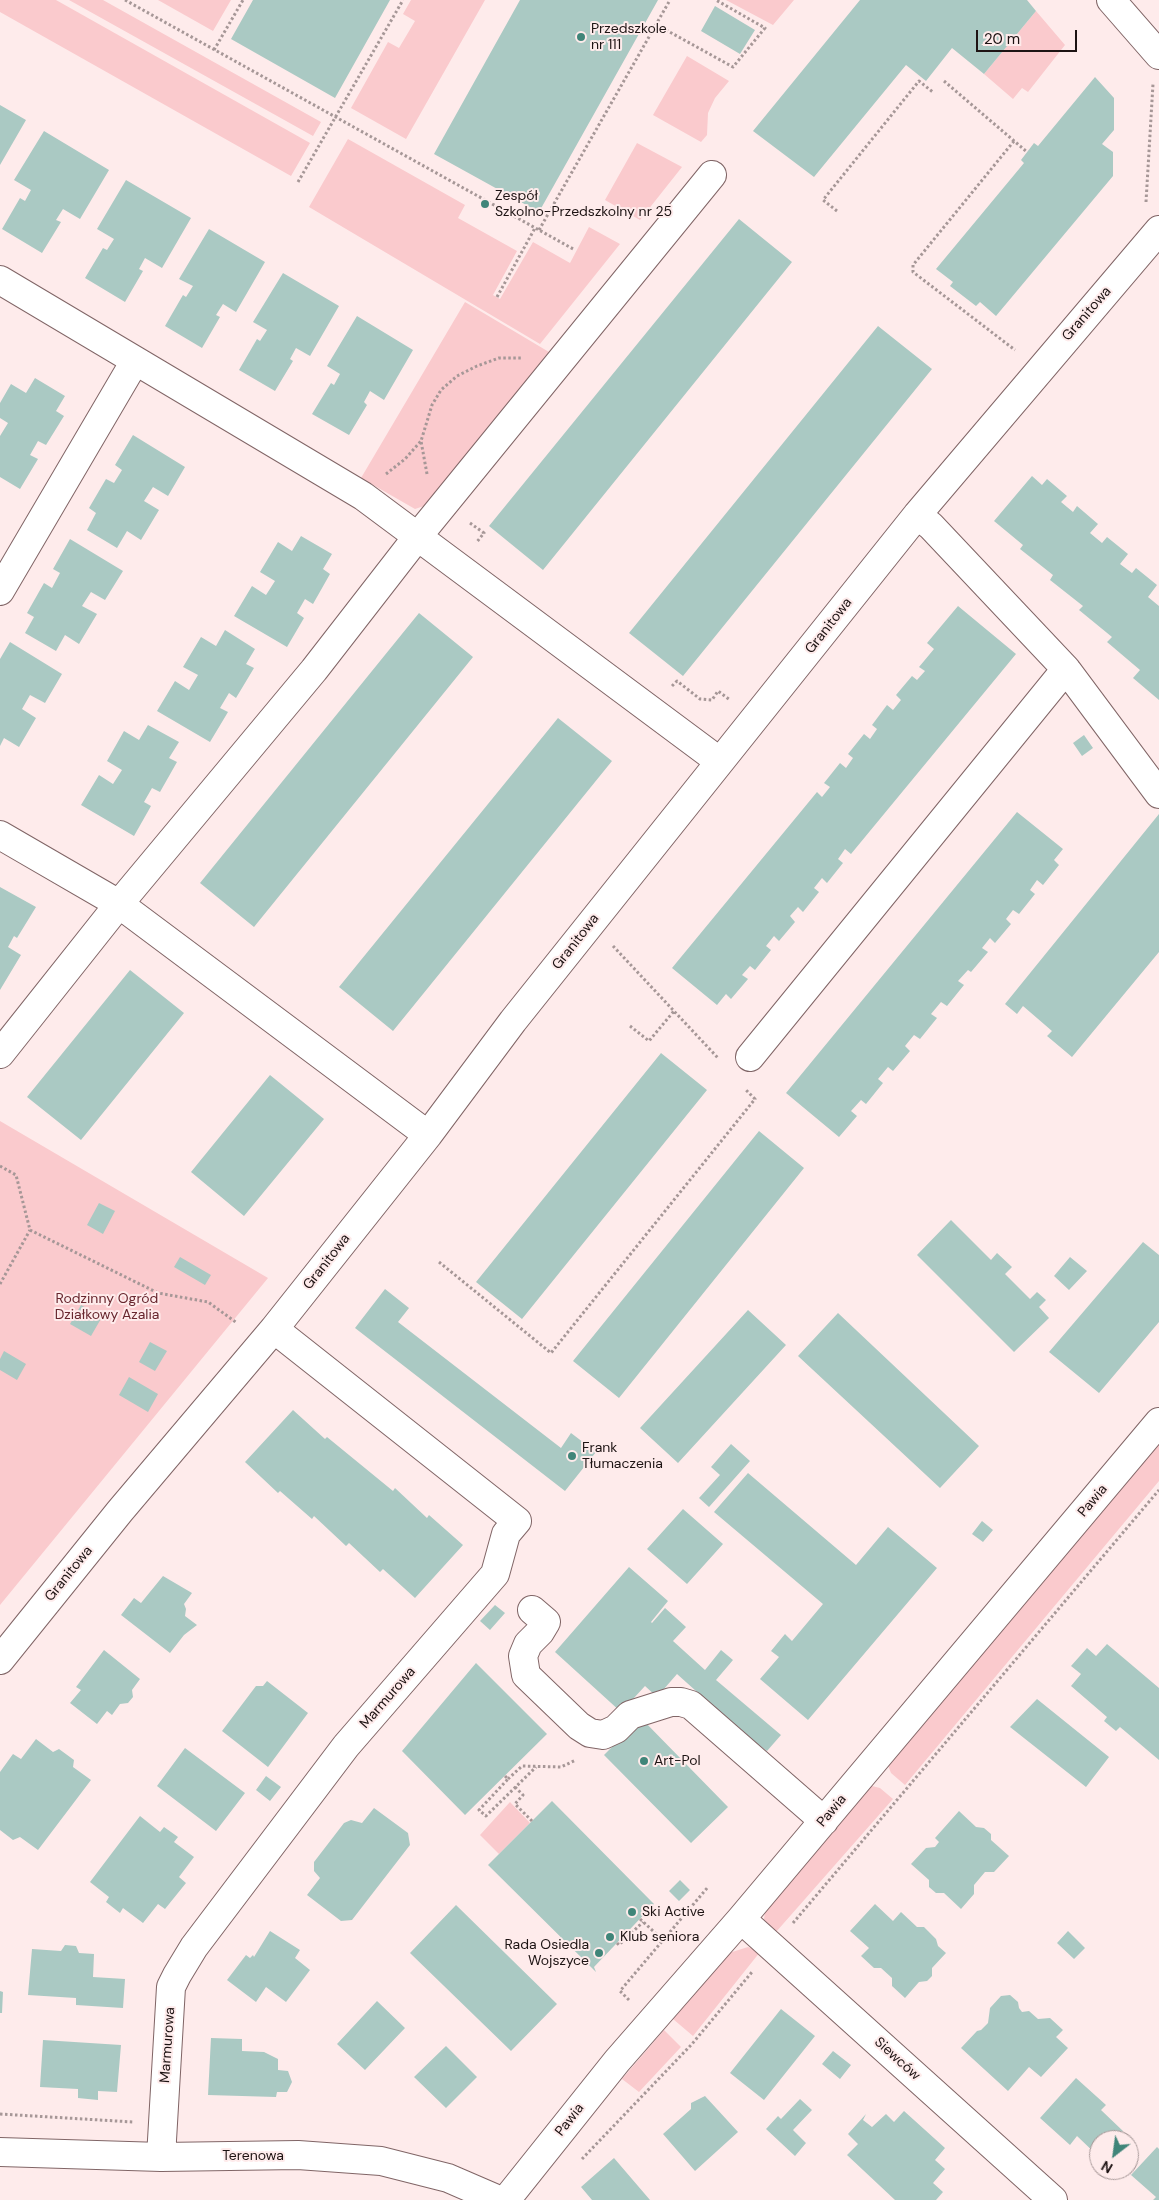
<!DOCTYPE html>
<html>
<head>
<meta charset="utf-8">
<style>
  body { margin:0 }
  #map { position:relative; width:1159px; height:2200px; overflow:hidden; background:#feebeb; font-family:"DM Sans",sans-serif }
  canvas { display:block }
  .north { position:absolute; left:1089px; top:2130px; width:50px; height:50px; box-sizing:border-box; background:#feebeb; border:1px solid #a49595; border-radius:50%; rotate:210deg; font-size:14px; font-weight:700; line-height:20px; text-align:center; color:#1d1313 }
  .north::after { content:''; display:block; margin:auto; width:18px; height:22px; background:#408579; clip-path:polygon(50% 0,100% 100%,50% 72%,0 100%) }
  .scale { position:absolute; left:976px; top:30px; width:101px; height:22px; box-sizing:border-box; border:2px solid #1d1313; border-top:0; padding-left:6px; font-size:15px; line-height:18px; white-space:nowrap; color:#1d1313; -webkit-text-stroke:4px #feebeb; paint-order:stroke }
</style>
</head>
<body>
<div id="map">
<canvas width="1159" height="2200"></canvas>
<div class="north">N</div>
<div class="scale">20 m</div>
</div>
<script>
const ctx = document.querySelector('canvas').getContext('2d');
ctx.lineJoin = 'round';
function paint(path, color) {
  ctx.fillStyle = color;
  ctx.fill(path, 'evenodd');
}
function toPath(rows) {
  const path = new Path2D();
  for (const r of rows) {
    path.moveTo(r[0], r[1]);
    for (let i = 2; i < r.length; i += 2) path.lineTo(r[i], r[i + 1]);
  }
  return path;
}
function stroke(path, color, width, dash) {
  ctx.strokeStyle = color;
  ctx.lineWidth = width;
  ctx.lineCap = dash ? 'butt' : 'round';
  ctx.setLineDash(dash || []);
  ctx.stroke(path);
}
function write(font, color, halo, rows, align = 'center') {
  ctx.font = font + ' "DM Sans",sans-serif';
  ctx.lineWidth = 4;
  ctx.setLineDash([]);
  ctx.textBaseline = 'middle';
  ctx.strokeStyle = halo;
  ctx.fillStyle = color;
  for (const [text, x, y, turn = 0] of rows) {
    ctx.save();
    ctx.translate(x, y);
    ctx.rotate((+turn || 0) * Math.PI / 180);
    ctx.textAlign = isNaN(turn) ? turn : align;
    if (halo) ctx.strokeText(text, 0, 0);
    ctx.fillText(text, 0, 0);
    ctx.restore();
  }
}
paint(toPath([
  [0,0,56,0,310,143,291,176,0,12],
  [69,0,103,0,321,122,313,136],
  [158,0,231,0,213,31],
  [411,0,485,0,406,139,351,108,388,42,399,48,415,21,403,14],
  [726,0,794,0,773,25],
  [1036,11,1065,45,1028,92,1022,88,1013,99,984,74],
  [687,56,729,81,715,98,708,113,707,135,701,142,653,115],
  [348,139,465,205,458,218,517,251,493,295,500,299,533,242,570,263,589,227,620,244,540,344,309,207],
  [637,143,682,167,640,220,605,200],
  [465,302,549,352,424,506,415,509,361,478],
  [0,1121,268,1278,0,1605],
  [1159,1439,1159,1481,905,1785,891,1773,887,1763],
  [868,1785,880,1788,893,1799,776,1932,764,1920,765,1910],
  [510,1802,530,1823,499,1854,480,1835],
  [748,1947,760,1952,693,2036,673,2019,729,1953],
  [664,2030,681,2047,639,2092,622,2079]
]), '#facacd');
paint(toPath([
  [253,0,390,0,335,98,231,39],
  [520,0,658,0,539,212,434,154],
  [860,0,1027,0,1036,11,984,74,952,48,926,81,906,65,814,177,753,131],
  [715,6,755,30,740,54,701,31],
  [1095,77,1114,98,1114,130,1102,144,1113,152,1113,176,996,316,980,302,976,306,950,286,953,282,936,269,1024,163,1021,160,1034,143,1038,146],
  [0,105,26,120,0,165],
  [44,131,109,170,80,219,63,209,56,220,61,222,42,253,2,229,20,198,25,201,31,190,14,180],
  [126,180,191,218,162,268,145,258,139,269,143,271,125,302,85,278,103,248,107,250,114,239,97,229],
  [739,219,792,262,543,570,489,526],
  [209,229,265,262,236,312,223,304,216,315,220,317,202,348,165,326,183,295,186,297,193,286,179,279],
  [283,273,339,306,310,356,296,348,290,359,293,361,275,391,239,370,257,339,260,341,267,330,253,322],
  [357,316,413,350,384,400,370,391,364,402,367,405,349,435,312,414,331,383,334,385,340,374,327,366],
  [878,326,932,369,683,676,629,633],
  [35,378,65,396,56,411,64,416,46,445,38,441,30,455,38,459,20,489,0,477,0,436,8,423,0,418,0,403,11,384,26,393],
  [133,435,185,467,168,496,153,487,144,501,159,510,141,540,127,531,117,548,87,530,96,513,89,508,106,479,114,483,122,470,115,465],
  [1032,476,1042,485,1047,479,1067,496,1061,502,1073,512,1077,506,1098,524,1090,533,1102,543,1107,537,1128,554,1120,564,1132,573,1136,568,1157,585,1148,597,1159,606,1159,700,1133,678,1140,670,1107,642,1112,637,1079,610,1083,606,1050,580,1053,575,1020,549,1023,545,994,521],
  [301,536,332,554,323,569,330,574,313,604,305,599,297,613,304,618,287,647,234,616,252,586,266,595,275,581,260,572,278,542,292,551],
  [70,539,123,571,105,600,91,592,82,606,97,614,79,644,65,635,56,651,25,633,34,617,27,613,44,583,52,588,60,573,53,569],
  [958,606,1016,654,851,854,845,849,838,859,843,863,827,883,822,878,814,888,819,892,803,912,798,907,790,916,795,922,779,941,774,936,766,946,771,950,755,970,750,966,742,975,748,979,731,999,726,994,717,1005,672,968,817,792,822,797,830,787,824,783,840,763,846,768,853,758,848,754,864,734,870,739,877,729,872,725,887,705,893,710,901,700,896,695,912,676,917,680,925,671,919,667,934,649,927,643],
  [419,613,473,657,254,927,200,883],
  [225,630,255,649,246,664,254,668,236,698,229,693,220,708,228,712,210,742,157,711,175,681,189,690,198,675,183,667,201,637,216,646],
  [10,642,62,674,45,703,30,695,22,709,36,718,19,747,4,738,0,746,0,659],
  [558,718,612,761,393,1031,339,987],
  [148,725,179,742,169,758,177,762,160,792,152,788,144,802,151,806,134,836,81,805,99,775,113,784,122,770,107,761,124,731,139,740],
  [1084,735,1093,748,1082,756,1073,743],
  [1017,812,1063,849,1054,860,1059,865,1043,885,1037,880,1030,890,1035,894,1019,914,1013,910,1006,919,1011,924,995,943,990,938,982,948,988,952,971,972,968,970,958,981,964,985,947,1006,941,1002,931,1014,937,1018,920,1039,914,1035,905,1046,910,1051,893,1071,888,1067,878,1079,883,1083,866,1104,861,1100,851,1111,857,1116,839,1137,786,1093],
  [1159,814,1159,952,1072,1057,1047,1036,1052,1031,1023,1006,1017,1014,1005,1004],
  [0,887,36,907,17,938,14,936,8,947,21,955,0,990],
  [130,970,184,1013,81,1140,27,1097],
  [661,1053,707,1090,522,1319,476,1282],
  [270,1075,324,1119,244,1216,191,1172],
  [759,1131,804,1168,619,1398,573,1361],
  [99,1203,115,1211,103,1234,87,1225],
  [951,1220,991,1260,997,1253,1012,1267,1005,1274,1030,1299,1037,1292,1046,1300,1039,1307,1049,1318,1014,1352,917,1255],
  [1143,1242,1159,1255,1159,1322,1099,1393,1049,1352],
  [180,1257,211,1275,205,1285,174,1267],
  [1070,1257,1087,1271,1069,1290,1054,1276],
  [385,1289,409,1308,398,1322,561,1448,571,1433,596,1452,565,1491,355,1328],
  [81,1305,102,1317,91,1336,70,1324],
  [748,1310,786,1345,678,1463,640,1428],
  [838,1313,979,1446,940,1488,798,1356],
  [150,1342,167,1351,155,1371,139,1362],
  [4,1351,26,1364,17,1380,0,1370,0,1359],
  [129,1377,158,1394,148,1412,119,1395],
  [293,1410,325,1439,327,1437,393,1491,395,1488,427,1518,429,1515,463,1545,415,1598,383,1569,380,1572,349,1543,346,1546,314,1516,312,1519,280,1491,278,1493,245,1462],
  [731,1444,750,1461,709,1507,699,1498,720,1475,711,1467],
  [748,1473,856,1565,888,1527,937,1568,808,1720,760,1679,779,1657,771,1651,785,1634,792,1641,823,1604,714,1512],
  [683,1509,723,1544,687,1584,647,1549],
  [982,1521,993,1530,983,1542,972,1534],
  [629,1567,668,1601,651,1622,652,1623,665,1608,686,1627,673,1641,705,1670,721,1650,733,1660,716,1680,781,1735,767,1751,744,1734,677,1674,657,1697,645,1686,621,1712,555,1652],
  [163,1576,192,1593,184,1604,186,1609,185,1616,197,1625,184,1635,170,1653,121,1615,134,1598,141,1603],
  [495,1605,505,1613,490,1630,480,1621],
  [1107,1644,1159,1688,1159,1760,1120,1727,1116,1731,1104,1721,1107,1717,1071,1686,1081,1674,1071,1666,1087,1648,1096,1656],
  [104,1650,140,1679,132,1690,133,1697,128,1703,120,1704,112,1715,107,1711,97,1724,70,1703,81,1690,76,1687],
  [476,1663,547,1734,465,1815,402,1751],
  [267,1681,308,1713,268,1767,222,1731,256,1686,263,1686],
  [1037,1699,1109,1757,1086,1787,1010,1727],
  [641,1718,728,1807,691,1843,604,1755],
  [36,1739,53,1752,59,1749,74,1760,73,1767,91,1780,38,1850,20,1837,13,1840,0,1830,0,1772,13,1754,21,1759],
  [185,1748,245,1793,216,1831,157,1786],
  [266,1776,281,1787,270,1801,256,1790],
  [552,1801,654,1904,594,1967,596,1972,488,1865],
  [374,1808,408,1833,410,1845,352,1920,341,1921,307,1895,320,1878,314,1871,314,1862,344,1823,351,1820,362,1823],
  [959,1811,976,1827,984,1828,991,1834,991,1840,1009,1856,994,1872,985,1872,974,1885,974,1894,961,1909,944,1893,936,1893,929,1887,929,1880,911,1864,926,1848,935,1847,939,1842,935,1838],
  [140,1816,160,1832,164,1827,178,1837,174,1842,194,1857,179,1877,186,1883,165,1909,158,1904,143,1923,123,1908,120,1913,106,1902,109,1897,90,1882],
  [680,1880,690,1890,679,1901,669,1891],
  [875,1904,893,1921,901,1912,917,1927,924,1927,936,1939,938,1946,946,1953,932,1968,932,1976,927,1981,919,1982,905,1998,892,1986,892,1978,881,1968,874,1968,861,1956,869,1948,850,1931],
  [456,1905,557,2004,511,2051,410,1953],
  [270,1931,300,1950,295,1958,310,1970,286,2002,266,1987,256,2002,227,1980,246,1955,250,1958,253,1955,254,1957],
  [1068,1931,1085,1948,1074,1959,1057,1943],
  [65,1945,76,1946,79,1953,94,1954,93,1977,125,1979,123,2008,76,2005,76,1998,28,1995,32,1949,61,1951],
  [0,1991,3,1992,2,2013,0,2013],
  [1010,1995,1018,2002,1019,2008,1022,2012,1029,2011,1038,2019,1050,2018,1063,2030,1056,2037,1068,2048,1041,2077,1029,2067,1008,2091,961,2048,977,2031,981,2030,988,2023,990,2008,1001,1996],
  [377,2001,405,2028,365,2070,337,2044],
  [781,2009,815,2036,764,2100,730,2073],
  [211,2038,242,2039,242,2051,264,2052,278,2059,278,2070,288,2071,292,2082,287,2092,277,2092,276,2097,208,2095],
  [43,2040,121,2045,117,2092,98,2091,98,2100,78,2098,78,2089,40,2087],
  [446,2046,477,2077,446,2108,414,2077],
  [833,2051,851,2065,840,2079,822,2064],
  [1076,2078,1106,2105,1101,2110,1123,2131,1115,2140,1099,2140,1099,2157,1077,2136,1070,2145,1040,2118],
  [705,2096,738,2132,695,2171,663,2134,691,2109,691,2103],
  [800,2099,812,2110,793,2130,806,2143,795,2156,766,2129,778,2116,781,2119],
  [904,2111,945,2148,935,2160,945,2169,933,2183,943,2192,936,2200,895,2200,847,2155,858,2144,848,2134,866,2114,863,2120,872,2127,886,2114,894,2122],
  [1157,2147,1159,2149,1159,2200,1153,2200,1156,2197,1131,2175],
  [614,2158,650,2200,592,2200,581,2187]
]), '#aac9c3');
const minor = toPath([
  [1111,0,1159,55],
  [0,280,363,496,719,761],
  [0,591,135,361],
  [1066,669,1159,794],
  [0,835,119,904,428,1135],
  [0,1054,119,904,314,670,418,536,712,175],
  [750,1057,1066,669,931,526,917,515],
  [532,1610,546,1622,540,1632,528,1644,523,1656,526,1675,579,1726,590,1733,603,1735,616,1729,630,1715,671,1702,681,1702,691,1705,824,1821],
  [0,1660,120,1511,274,1329,428,1135,513,1021,917,515,1159,230],
  [741,1919,1053,2200],
  [0,2152,161,2157,298,2155,381,2161,448,2178,499,2200],
  [161,2157,171,1987,177,1975,194,1947,346,1746,495,1574,506,1534,517,1521,274,1329],
  [506,2200,617,2061,741,1919,1159,1422]
]);
stroke(minor, '#806566', 30);
stroke(toPath([
  [125,0,575,250],
  [657,25,733,67,765,28,716,0],
  [214,50,243,0],
  [944,81,1027,152],
  [1014,141,913,265,913,272,1015,350],
  [298,182,403,0],
  [1146,202,1153,84],
  [837,211,823,200,919,81,934,93],
  [539,230,670,0],
  [497,297,535,228],
  [386,474,405,459,421,441],
  [427,474,421,441,432,405,441,390,457,376,477,366,499,358,522,358],
  [470,523,484,533,476,543],
  [672,686,677,681,700,699,712,700,718,691,730,700],
  [613,946,718,1058],
  [630,1026,649,1041,674,1011],
  [0,1166,16,1175,30,1230,158,1293,208,1302,237,1323],
  [439,1262,551,1353,755,1099,745,1089],
  [0,1284,30,1230],
  [505,1776,508,1779,479,1810,486,1816,536,1767],
  [508,1779,522,1766,561,1767,576,1760],
  [515,1787,523,1795,515,1804,532,1821],
  [640,1919,663,1940],
  [793,1923,1159,1490],
  [617,1943,619,1945,643,1922],
  [629,2000,620,1991,708,1887],
  [0,2114,133,2122],
  [582,2159,692,2044,752,1972]
]), '#a69797', 3, [2.5, 2.5]);
stroke(minor, '#fff', 28);
for (const [x, y, r, color] of [
  [581,37,5,"#408579"],
  [485,204,5,"#408579"],
  [572,1456,5,"#408579"],
  [644,1761,5,"#408579"],
  [632,1912,5,"#408579"],
  [610,1937,5,"#408579"],
  [599,1953,5,"#408579"]
]) {
  const dot = new Path2D();
  dot.arc(x, y, r, 0, 2 * Math.PI);
  ctx.fillStyle = color;
  ctx.fill(dot);
  stroke(dot, '#feebeb', 2);
}
write('14px', '#1d1313', '#feebeb', [
  ["Przedszkole",591,29],
  ["nr 111",591,45],
  ["Zespół",495,196],
  ["Szkolno-Przedszkolny nr 25",495,212],
  ["Frank",582,1448],
  ["Tłumaczenia",582,1464],
  ["Art-Pol",654,1761],
  ["Ski Active",642,1912],
  ["Klub seniora",620,1937],
  ["Rada Osiedla",589,1945,"right"],
  ["Wojszyce",589,1961,"right"]
], 'left');
write('14px', '#1d1313', '#feebeb', [
  ["Granitowa",1087,314,-49],
  ["Granitowa",829,626,-52],
  ["Granitowa",576,942,-52],
  ["Granitowa",327,1262,-52],
  ["Pawia",1093,1501,-50],
  ["Granitowa",69,1574,-51],
  ["Marmurowa",388,1698,-49],
  ["Pawia",832,1811,-50],
  ["Marmurowa",168,2045,-86],
  ["Siewców",897,2059,42],
  ["Pawia",570,2120,-52],
  ["Terenowa",253,2156]
]);
write('14px', '#68262e', '#feebeb', [
  ["Rodzinny Ogród",107,1299],
  ["Działkowy Azalia",107,1315]
]);
</script>
</body>
</html>
